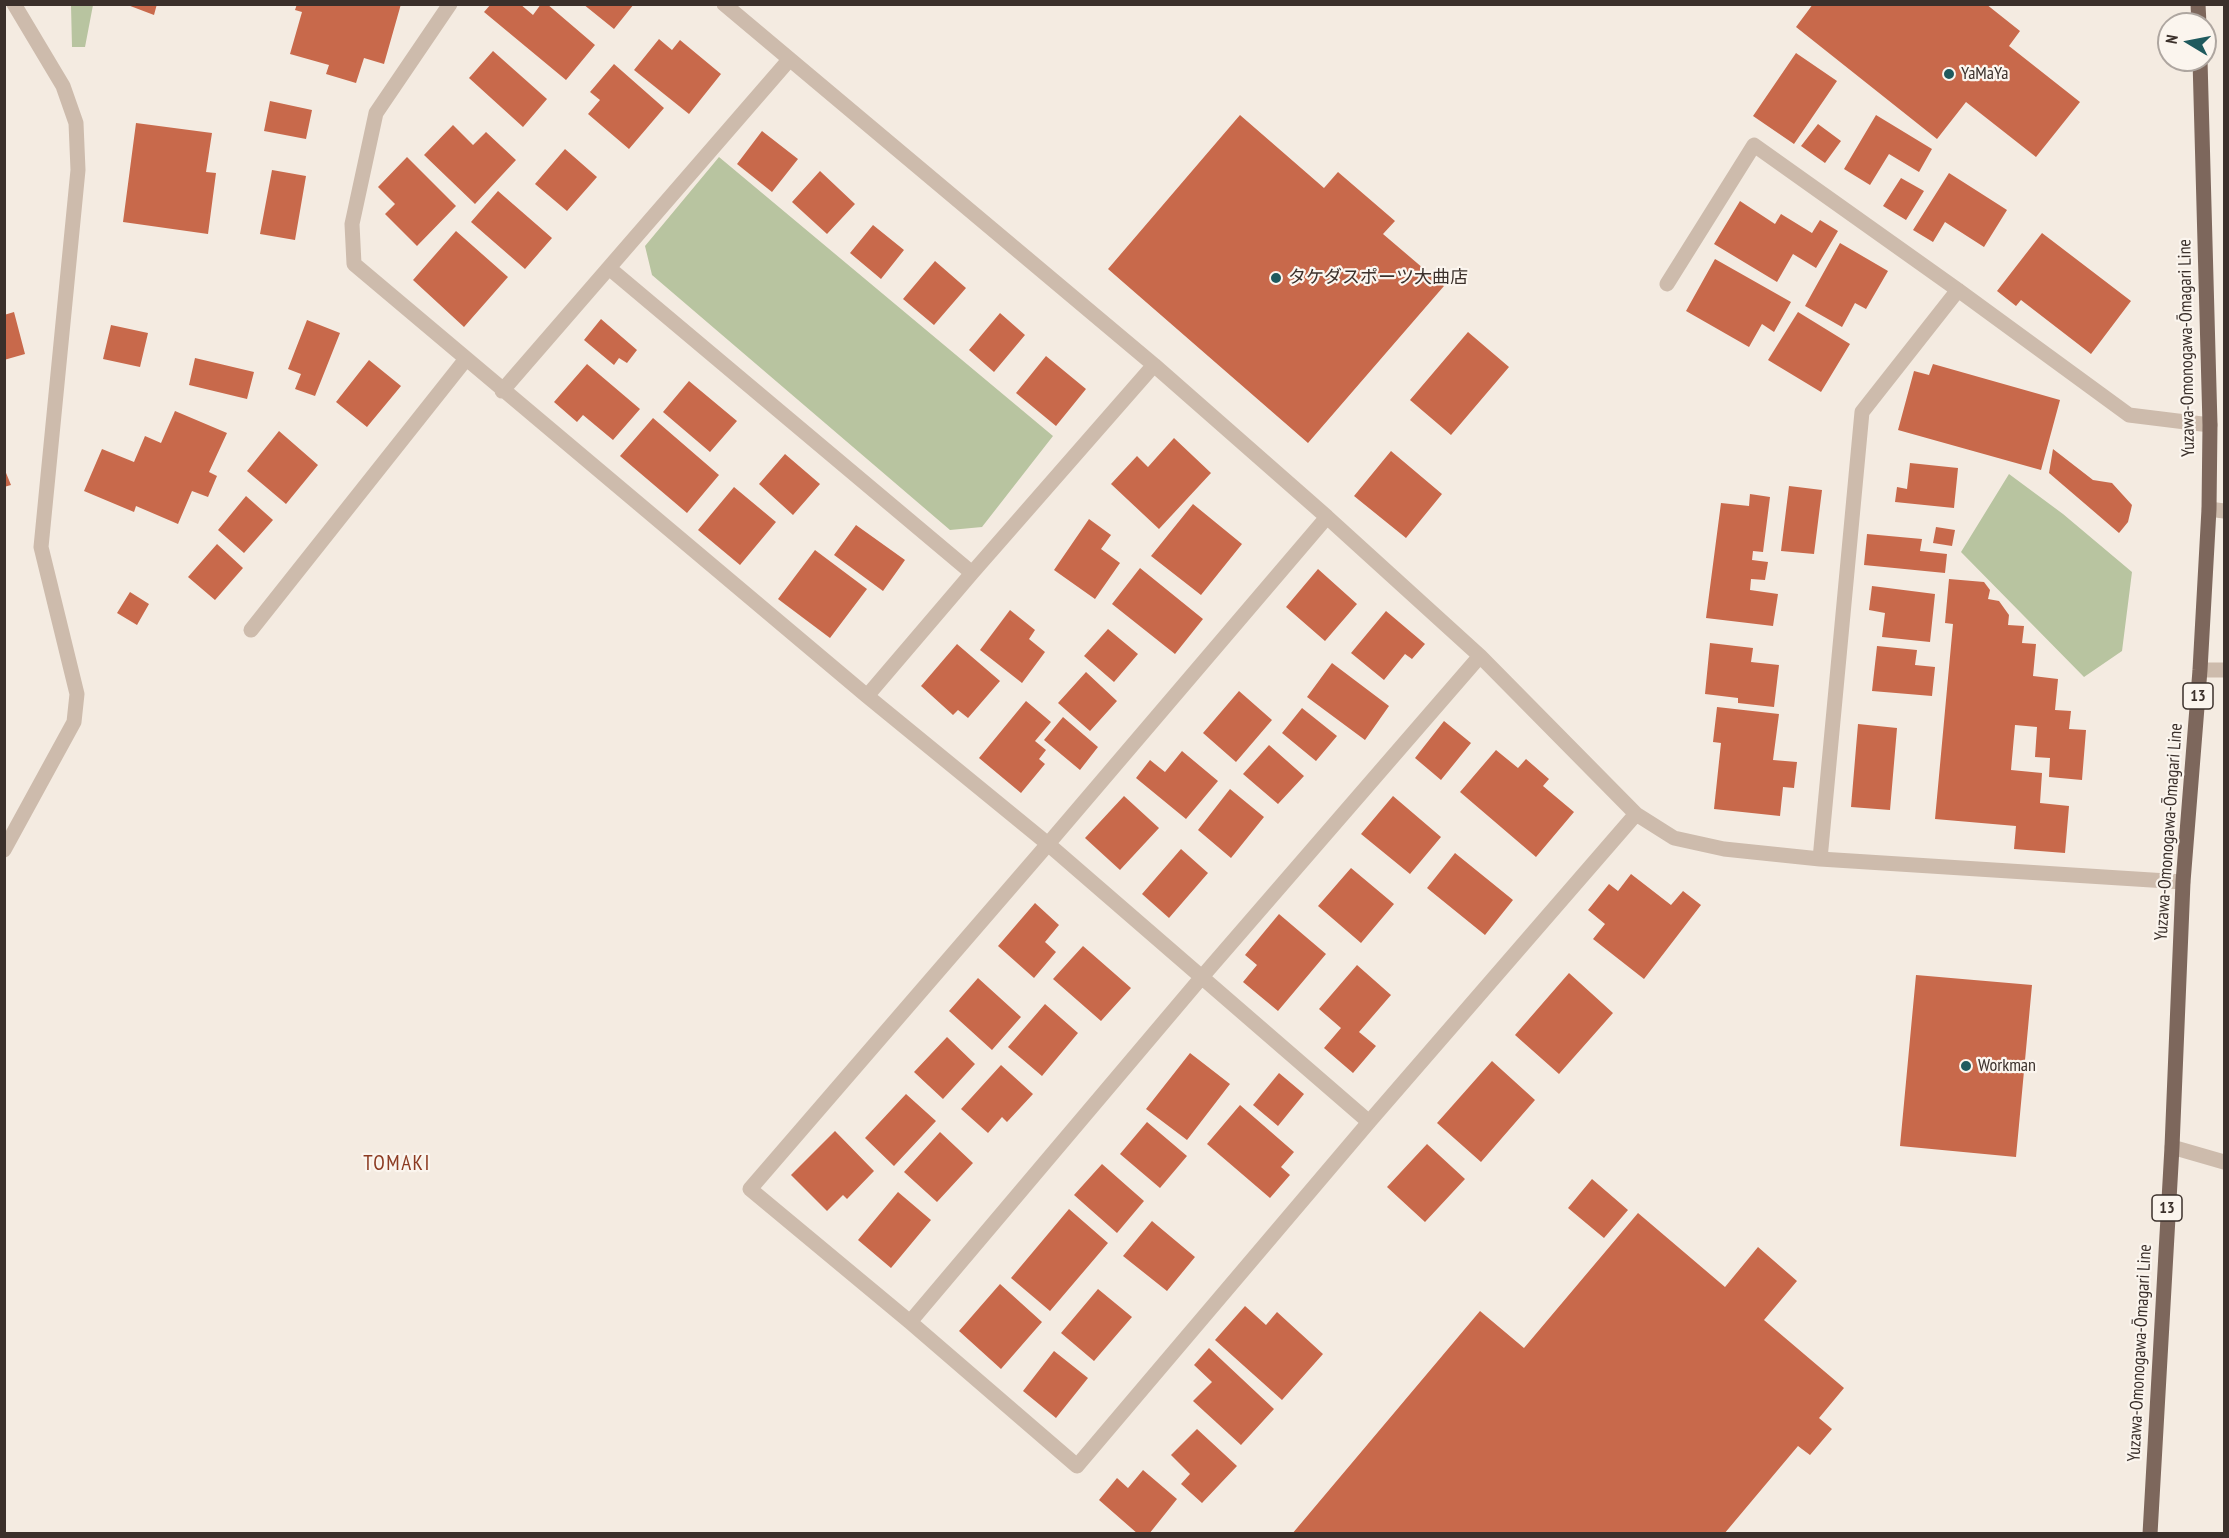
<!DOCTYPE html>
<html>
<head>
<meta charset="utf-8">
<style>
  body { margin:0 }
  #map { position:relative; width:2229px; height:1538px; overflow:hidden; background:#f4ebe1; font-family:"PT Sans Narrow",sans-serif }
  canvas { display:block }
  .frame { position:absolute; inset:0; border:6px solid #3b302b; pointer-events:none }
  .north { position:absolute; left:2157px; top:12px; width:60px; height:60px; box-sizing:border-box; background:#fbf5ee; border:2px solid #aea6a0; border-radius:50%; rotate:280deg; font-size:16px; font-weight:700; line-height:24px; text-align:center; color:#3b302b }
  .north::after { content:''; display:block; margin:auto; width:21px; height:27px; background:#1f5a5e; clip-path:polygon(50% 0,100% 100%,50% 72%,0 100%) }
</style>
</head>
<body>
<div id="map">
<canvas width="2229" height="1538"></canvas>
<div class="frame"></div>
<div class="north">N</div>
</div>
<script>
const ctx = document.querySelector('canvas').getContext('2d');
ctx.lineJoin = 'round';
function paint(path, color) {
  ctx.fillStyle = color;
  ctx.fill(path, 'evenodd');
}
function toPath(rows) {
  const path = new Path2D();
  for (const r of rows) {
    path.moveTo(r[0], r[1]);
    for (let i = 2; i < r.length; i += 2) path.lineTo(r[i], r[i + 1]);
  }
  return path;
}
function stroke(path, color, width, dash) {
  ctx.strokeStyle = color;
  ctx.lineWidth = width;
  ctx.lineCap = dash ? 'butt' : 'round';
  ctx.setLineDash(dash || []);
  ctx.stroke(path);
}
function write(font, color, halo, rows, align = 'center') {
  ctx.font = font + ' "PT Sans Narrow","Noto Sans JP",sans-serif';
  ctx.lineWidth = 4.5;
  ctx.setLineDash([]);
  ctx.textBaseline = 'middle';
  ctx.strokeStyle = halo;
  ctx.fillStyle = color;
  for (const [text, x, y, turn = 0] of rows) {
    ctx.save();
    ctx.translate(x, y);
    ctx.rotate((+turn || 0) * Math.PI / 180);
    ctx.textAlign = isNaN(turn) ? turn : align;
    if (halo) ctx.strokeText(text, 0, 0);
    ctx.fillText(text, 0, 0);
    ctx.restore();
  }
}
paint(toPath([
  [71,5,93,5,85,47,72,47],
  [719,157,1053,436,982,527,950,530,652,275,645,246],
  [2009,474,2063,514,2132,572,2122,651,2084,677,1961,552]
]), '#b8c4a0');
paint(toPath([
  [125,4,157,4,154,15],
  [297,4,401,4,384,64,364,58,356,83,326,74,329,65,290,54,302,12,295,10],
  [491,4,520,4,533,15,541,4,547,4,595,45,566,80,484,12],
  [583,4,634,4,614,29],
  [1813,4,1986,4,2020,31,2009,46,2080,102,2036,157,1966,102,1937,139,1796,27],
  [659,39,672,50,680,40,721,74,689,114,634,70],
  [493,51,547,99,523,127,469,78],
  [1796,53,1837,81,1794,144,1753,116],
  [614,64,664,108,629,149,588,114,600,100,590,92],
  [270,101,312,110,306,139,264,131],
  [1240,115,1324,188,1338,172,1395,221,1383,234,1444,286,1308,443,1108,269],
  [1876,115,1932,149,1919,172,1889,154,1870,185,1844,169],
  [136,123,212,133,206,172,216,173,208,234,123,222],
  [1818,124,1841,141,1825,163,1801,146],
  [453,125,473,145,486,132,516,160,475,204,424,155],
  [762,131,798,159,772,192,737,164],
  [565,149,597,177,567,211,535,184],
  [407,157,456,206,417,246,385,214,395,204,378,187],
  [272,170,306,176,295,240,260,234],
  [820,171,855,204,827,234,792,202],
  [1949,173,2007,210,1984,247,1945,222,1933,242,1913,230],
  [1901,178,1924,191,1906,220,1883,206],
  [498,191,552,238,525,269,471,222],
  [1740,201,1775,224,1781,214,1812,233,1820,220,1838,231,1816,268,1793,254,1777,282,1714,244],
  [873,225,904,250,881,279,850,253],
  [456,231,508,277,464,327,413,280],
  [2042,233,2131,301,2091,354,2021,300,2016,306,1997,291],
  [1840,243,1888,271,1866,309,1855,303,1842,327,1805,306],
  [1715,259,1791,302,1774,332,1762,324,1749,347,1686,311],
  [935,261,966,288,934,325,903,299],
  [14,312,25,354,4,360,4,315],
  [1798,312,1850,344,1821,392,1768,360],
  [1000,313,1025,335,994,372,969,350],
  [601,319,637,350,627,363,619,358,614,365,584,340],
  [307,320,340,333,315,396,295,389,301,374,288,369],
  [111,325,148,333,140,367,103,359],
  [1468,332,1509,367,1451,435,1410,400],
  [1046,356,1086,389,1056,426,1016,393],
  [195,358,254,372,247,399,189,385],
  [369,360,401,386,367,427,336,402],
  [587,364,640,409,613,440,583,415,577,422,554,402],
  [1933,364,2060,400,2041,470,1898,430,1914,371,1929,375],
  [689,381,737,421,710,452,663,412],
  [175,411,227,433,209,472,217,476,208,497,192,491,178,524,136,506,134,512,84,491,102,449,134,462,145,436,161,443],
  [653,418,719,475,687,513,620,456],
  [279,431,318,465,286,504,247,471],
  [1174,438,1211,473,1159,529,1111,484,1137,456,1148,467],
  [2053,449,2093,480,2112,483,2132,505,2128,522,2119,533,2049,473],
  [1391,451,1442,494,1406,538,1354,496],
  [785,454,820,484,793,515,759,484],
  [1910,463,1958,468,1954,508,1895,502,1897,487,1907,489],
  [4,468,11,485,4,487],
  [1789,486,1822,490,1814,554,1781,551],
  [734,487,776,522,740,565,698,530],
  [1750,494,1770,497,1763,552,1753,551,1752,560,1768,562,1765,580,1751,579,1750,590,1778,594,1773,626,1706,618,1721,503,1749,506],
  [246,496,273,520,244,553,218,530],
  [1193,504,1242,544,1201,595,1151,556],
  [1089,519,1111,535,1101,549,1120,563,1095,599,1054,570],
  [856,525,905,560,883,591,834,555],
  [1936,527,1955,530,1952,546,1933,543],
  [1867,534,1922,539,1920,551,1947,554,1945,573,1864,565],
  [217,544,243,568,215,600,188,577],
  [815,550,867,589,830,638,778,599],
  [1140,568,1203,619,1175,654,1112,604],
  [1318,569,1357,604,1325,641,1286,607],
  [1949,579,1984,582,1990,590,1988,599,1999,601,2009,615,2008,625,2024,626,2022,643,2036,644,2033,676,2058,679,2055,710,2071,711,2069,729,2086,730,2082,780,2049,777,2050,758,2035,757,2037,727,2015,725,2011,770,2042,773,2040,803,2069,806,2065,853,2014,849,2016,826,1935,819,1953,624,1945,623],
  [1872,586,1935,594,1930,642,1882,637,1885,613,1869,610],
  [130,592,149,604,137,625,117,613],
  [1010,610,1035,630,1029,639,1045,652,1022,683,980,650],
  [1386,611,1425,644,1412,659,1405,654,1384,680,1351,653],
  [1108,629,1138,654,1114,682,1084,656],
  [1710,643,1753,648,1751,662,1779,665,1774,707,1738,703,1738,698,1705,694],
  [957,644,1000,681,968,718,958,710,953,715,921,686],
  [1877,646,1917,650,1915,665,1935,667,1932,696,1872,691],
  [1332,663,1389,706,1365,740,1307,697],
  [1086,672,1117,701,1090,731,1058,703],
  [1239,691,1272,720,1236,762,1203,733],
  [1026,701,1051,722,1035,741,1046,750,1039,759,1045,764,1021,793,979,758],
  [1717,707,1779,714,1773,760,1797,762,1794,788,1783,787,1780,816,1714,809,1721,743,1713,742],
  [1302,708,1337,736,1316,761,1282,733],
  [1063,717,1098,747,1080,770,1044,740],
  [1444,721,1471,743,1441,780,1415,758],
  [1858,724,1897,728,1890,810,1851,807],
  [1269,745,1304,776,1278,804,1243,774],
  [1496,750,1518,768,1526,759,1549,779,1543,786,1574,812,1536,857,1460,792],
  [1182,751,1218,781,1186,819,1136,778,1150,760,1165,772],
  [1230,789,1264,817,1231,858,1198,830],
  [1124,796,1159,828,1120,870,1085,838],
  [1393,796,1441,837,1410,874,1361,834],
  [1181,849,1208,873,1169,918,1142,894],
  [1455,853,1513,900,1485,935,1427,888],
  [1351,868,1394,904,1361,943,1318,906],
  [1631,874,1671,905,1683,891,1701,905,1644,979,1593,939,1605,924,1588,910,1609,884,1618,891],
  [1035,903,1059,925,1045,942,1056,952,1034,978,998,946],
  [1279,914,1326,954,1278,1011,1243,982,1257,965,1245,955],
  [1083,946,1131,988,1101,1021,1053,979],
  [1357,965,1391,995,1359,1032,1376,1046,1353,1073,1324,1048,1341,1028,1319,1009],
  [1569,973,1613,1013,1559,1074,1515,1035],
  [1916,975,2032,985,2016,1157,1900,1146],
  [978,978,1021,1017,992,1050,949,1011],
  [1045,1004,1078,1033,1042,1076,1008,1047],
  [947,1037,975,1064,943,1099,914,1072],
  [1190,1053,1230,1084,1187,1140,1146,1109],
  [1492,1061,1535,1100,1481,1162,1437,1123],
  [1001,1065,1033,1094,1007,1122,1002,1117,988,1133,961,1109],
  [1279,1073,1304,1094,1278,1126,1253,1105],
  [906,1094,936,1121,894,1166,865,1138],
  [1240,1105,1294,1152,1281,1167,1290,1175,1270,1198,1207,1144],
  [1147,1122,1187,1156,1160,1188,1120,1154],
  [835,1131,874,1171,847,1199,843,1195,827,1211,791,1175],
  [940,1132,973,1163,937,1202,904,1172],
  [1427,1144,1465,1179,1425,1222,1387,1187],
  [1102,1164,1144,1201,1117,1233,1074,1195],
  [1592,1179,1628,1210,1604,1238,1568,1208],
  [898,1192,931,1220,891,1268,858,1240],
  [1069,1209,1108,1243,1050,1311,1011,1278],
  [1638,1213,1725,1287,1758,1247,1797,1281,1764,1320,1844,1388,1819,1418,1832,1429,1810,1455,1798,1446,1724,1534,1292,1534,1480,1311,1524,1348],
  [1152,1221,1195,1257,1167,1291,1123,1256],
  [1000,1284,1042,1322,1001,1369,959,1331],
  [1098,1289,1132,1317,1094,1361,1061,1333],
  [1245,1306,1266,1325,1277,1312,1323,1354,1282,1400,1215,1340],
  [1209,1348,1274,1409,1241,1445,1193,1401,1212,1382,1194,1365],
  [1054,1351,1088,1378,1056,1418,1023,1391],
  [1197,1429,1237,1466,1202,1503,1181,1484,1190,1474,1171,1455],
  [1143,1470,1177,1499,1149,1534,1138,1534,1099,1500,1117,1478,1128,1488]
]), '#c8694b');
stroke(toPath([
  [450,4,376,113,352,224,354,264,867,696,1048,844,750,1189,910,1322,1077,1466,1369,1122,1636,814],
  [724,4,1154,365,1327,517],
  [609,268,972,573],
  [1667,284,1754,145,1958,290,2129,415,2210,425],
  [502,391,789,60],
  [2209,509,2224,511],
  [251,630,466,359],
  [2200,670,2224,670],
  [867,696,972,573,1154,365],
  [4,850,74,722,77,694,41,547,78,170,76,123,63,86,14,4],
  [1820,859,1862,412,1958,290],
  [1369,1122,1048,844,1327,517,1480,656,1636,814,1674,838,1724,849,1820,859,2183,882],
  [2172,1147,2224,1162],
  [910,1322,1201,978,1480,656]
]), '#cdbbac', 15);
stroke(toPath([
  [2198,4,2199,24],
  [2150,1534,2172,1147,2183,882,2200,670,2209,509,2210,425,2200,60]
]), '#7d675c', 15);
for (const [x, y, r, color] of [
  [1949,74,6,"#1f5a5e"],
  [1276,278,6,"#1f5a5e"],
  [1966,1066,6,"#1f5a5e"]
]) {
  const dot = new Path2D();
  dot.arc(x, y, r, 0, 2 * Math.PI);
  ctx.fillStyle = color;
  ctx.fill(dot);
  stroke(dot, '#fbf5ee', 2);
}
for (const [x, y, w] of [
  [2198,696,30],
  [2167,1208,30]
]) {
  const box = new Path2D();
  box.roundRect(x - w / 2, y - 13, w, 26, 4.5);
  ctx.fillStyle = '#fbf5ee';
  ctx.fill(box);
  stroke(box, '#3b302b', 1.5);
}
write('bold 16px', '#3b302b', null, [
  ["13",2198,696],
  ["13",2167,1208]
]);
write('18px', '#3b302b', '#fbf5ee', [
  ["YaMaYa",1961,74],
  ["タケダスポーツ大曲店",1288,278],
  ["Workman",1978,1066]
], 'left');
write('18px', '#3b302b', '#fbf5ee', [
  ["Yuzawa-Omonogawa-Ōmagari Line",2187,348,-91],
  ["Yuzawa-Omonogawa-Ōmagari Line",2169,832,-86],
  ["Yuzawa-Omonogawa-Ōmagari Line",2140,1353,-87]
]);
ctx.letterSpacing = '1.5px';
write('21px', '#8c3b22', '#fbf5ee', [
  ["TOMAKI",397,1164]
]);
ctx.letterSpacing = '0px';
</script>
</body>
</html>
